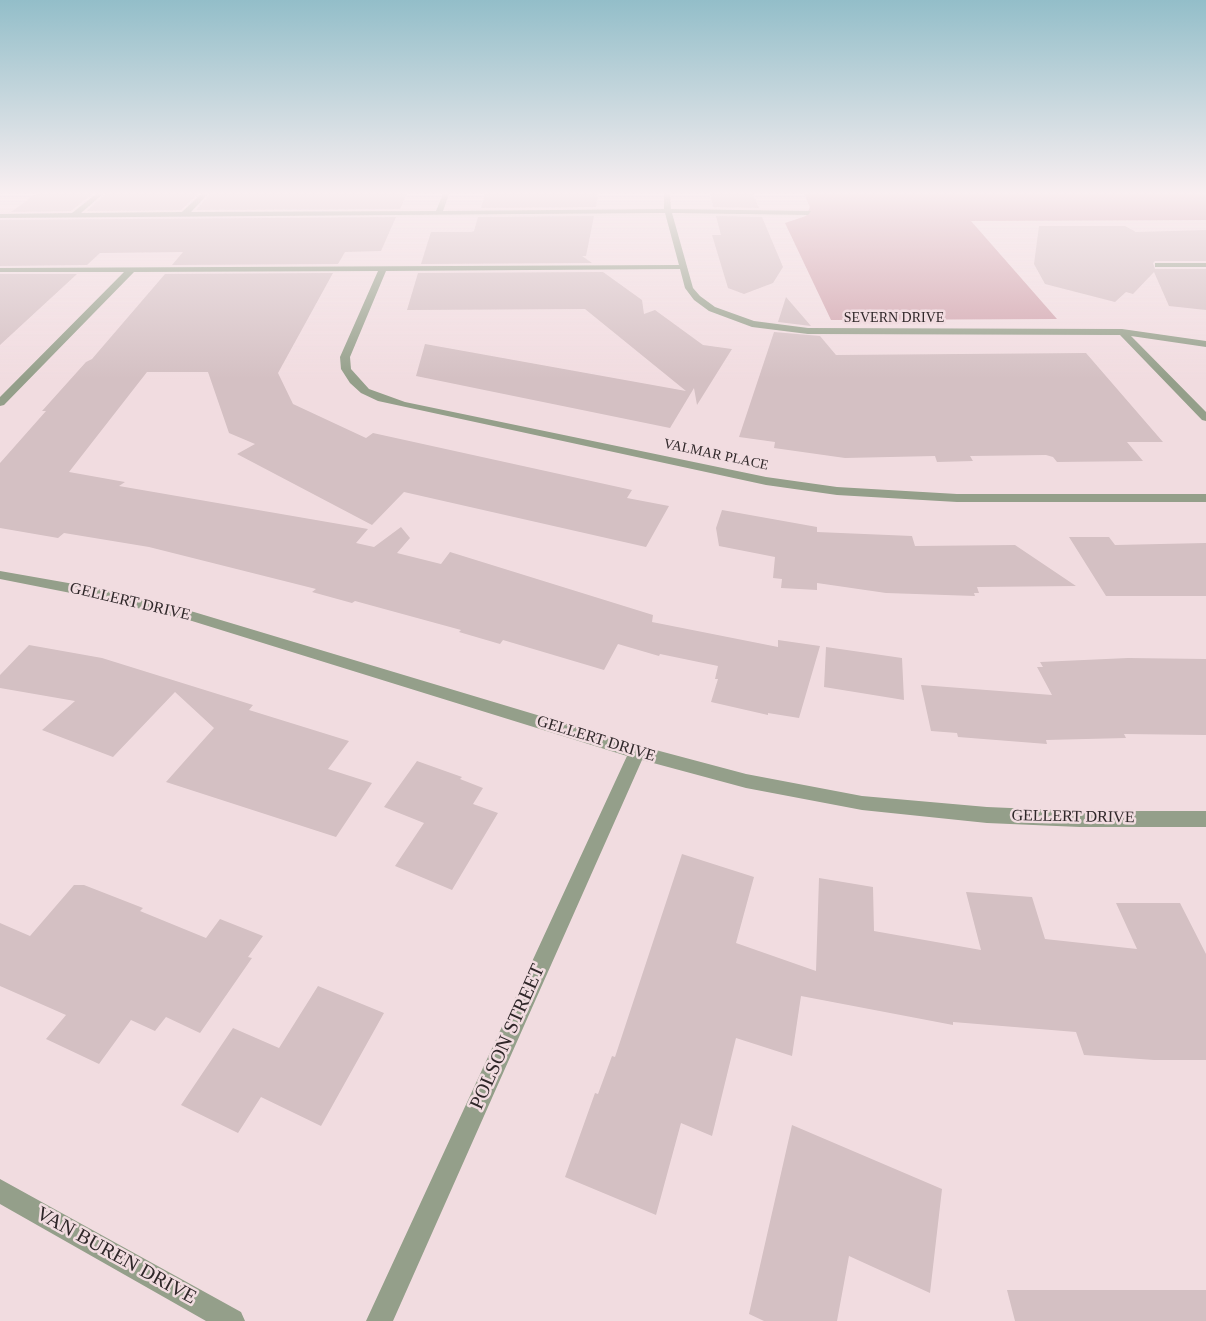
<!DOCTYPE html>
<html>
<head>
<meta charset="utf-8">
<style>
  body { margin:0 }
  canvas { display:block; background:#f1dce0 }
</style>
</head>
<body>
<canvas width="1206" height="1321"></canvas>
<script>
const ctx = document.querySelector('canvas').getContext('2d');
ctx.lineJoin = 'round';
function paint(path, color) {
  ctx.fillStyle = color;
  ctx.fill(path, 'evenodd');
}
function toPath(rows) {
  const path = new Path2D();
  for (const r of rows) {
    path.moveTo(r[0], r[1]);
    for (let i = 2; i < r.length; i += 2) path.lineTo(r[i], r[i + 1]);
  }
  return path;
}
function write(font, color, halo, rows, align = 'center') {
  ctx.font = font + ' "Times New Roman",serif';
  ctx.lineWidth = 5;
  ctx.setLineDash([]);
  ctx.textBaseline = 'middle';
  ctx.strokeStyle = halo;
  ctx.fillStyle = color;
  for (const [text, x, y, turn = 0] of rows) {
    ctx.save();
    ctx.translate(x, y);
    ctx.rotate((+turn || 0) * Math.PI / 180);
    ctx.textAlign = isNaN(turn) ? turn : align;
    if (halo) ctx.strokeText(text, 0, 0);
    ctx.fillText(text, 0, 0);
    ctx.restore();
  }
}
paint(toPath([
  [804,194,1206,194,1206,220,971,221,1057,319,831,320,785,223,806,216,810,207]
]), '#d0a3ac');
paint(toPath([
  [36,194,92,194,71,211,11,212],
  [105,194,198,194,181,210,87,211],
  [210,194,407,194,400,209,196,210],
  [485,194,598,194,596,207,481,208],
  [710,194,753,194,759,208,713,207],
  [594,216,586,256,582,256,592,263,421,264,431,232,471,232,474,231,478,217],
  [716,216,762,217,783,267,773,283,744,294,728,288,712,235,721,235],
  [396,217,381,251,345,252,338,264,172,265,183,252,100,253,87,265,0,266,0,220],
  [1039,226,1125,226,1136,232,1206,230,1206,261,1155,261,1153,263,1155,269,1206,269,1206,310,1169,306,1154,272,1133,294,1126,292,1115,302,1045,284,1034,264],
  [603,272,642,300,644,314,655,310,703,345,732,349,697,405,694,388,670,428,416,376,425,344,686,391,585,309,407,310,418,273],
  [333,273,278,373,293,404,366,438,373,433,632,490,627,498,669,506,646,547,404,492,372,525,237,454,255,444,229,433,208,372,147,372,69,472,125,482,119,486,368,529,356,543,374,547,401,527,410,538,397,553,441,564,450,552,653,615,652,622,778,647,778,640,820,646,799,718,768,713,768,715,711,702,718,679,715,679,718,666,660,654,659,656,618,644,604,670,503,640,500,644,459,632,461,630,355,601,352,603,312,592,316,589,149,547,64,533,58,538,0,528,0,463,46,411,42,411,86,362,92,359,165,274],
  [0,274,77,274,0,345],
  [786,297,811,326,778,322],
  [774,332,820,336,836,355,1086,353,1163,442,1127,442,1143,461,1057,462,1053,457,1046,455,970,456,973,461,937,462,935,456,845,458,774,448,775,442,739,437],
  [722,510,817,527,817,532,912,536,915,546,1015,545,1076,586,977,587,979,593,974,593,975,596,886,593,817,583,817,590,781,588,782,579,773,578,775,557,719,546,716,528],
  [1069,537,1109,537,1115,545,1206,543,1206,596,1106,596],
  [29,645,102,658,253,705,249,710,349,741,328,769,372,783,336,837,166,782,214,728,175,692,113,757,42,730,75,701,0,688,0,675],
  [826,647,902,658,904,700,824,687],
  [1128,658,1206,659,1206,735,1124,734,1126,738,1046,740,1047,744,958,737,957,733,931,731,921,685,1052,695,1037,667,1043,667,1040,662],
  [417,761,462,777,460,779,483,788,473,804,498,813,452,890,395,866,424,823,384,807],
  [682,854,754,877,736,943,816,971,819,878,873,887,874,931,981,950,966,892,1032,897,1045,939,1137,949,1116,903,1180,903,1206,954,1206,1060,1154,1060,1084,1055,1076,1032,953,1022,953,1025,801,996,792,1056,736,1038,712,1136,681,1123,656,1215,565,1177,595,1093,598,1094,612,1056,615,1057],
  [74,885,84,885,143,908,140,911,206,938,220,919,263,936,248,957,252,958,200,1033,166,1017,155,1031,131,1020,99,1064,46,1039,66,1015,0,986,0,923,30,936],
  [318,986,384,1013,321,1126,261,1097,238,1133,181,1105,233,1028,279,1048],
  [792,1125,942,1189,930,1293,849,1256,837,1321,764,1321,749,1314],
  [1007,1290,1206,1290,1206,1321,1015,1321]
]), '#d4c0c3');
paint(toPath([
  [96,194,103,194,81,213,182,212,201,194,208,194,191,212,436,211,443,194,449,194,443,211,664,209,664,194,670,194,671,209,811,211,808,215,672,213,693,288,700,296,715,307,754,321,808,328,1122,329,1206,341,1206,347,1131,336,1206,412,1206,421,1202,420,1120,335,808,334,752,327,709,311,694,300,685,288,680,269,386,271,350,357,351,369,369,389,405,402,766,477,837,487,957,494,1206,494,1206,502,957,502,837,495,766,485,378,401,361,393,350,383,341,369,340,357,378,271,134,272,4,405,0,406,0,397,124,272,0,272,0,268,679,265,665,213,0,218,0,214,72,213,96,194],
  [1158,263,1206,263,1206,267,1155,267,1155,263,1158,263],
  [0,571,91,587,194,612,637,745,746,774,862,796,987,807,1080,811,1206,811,1206,827,1080,827,987,823,862,810,746,788,642,760,393,1321,366,1321,627,756,192,621,91,597,0,579,0,571],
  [0,1179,241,1312,245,1321,206,1321,0,1204,0,1179]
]), '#949f8a');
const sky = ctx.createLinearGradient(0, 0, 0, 379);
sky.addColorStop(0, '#93bec9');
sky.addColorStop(0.51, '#f9eff1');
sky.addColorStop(1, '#f9eff100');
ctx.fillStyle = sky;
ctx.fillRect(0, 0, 1206, 379);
write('14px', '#2f2729', '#f1dce0', [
  ["SEVERN DRIVE",894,318],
  ["VALMAR PLACE",716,455,12]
]);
write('16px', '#2f2729', '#f1dce0', [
  ["GELLERT DRIVE",130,602,13],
  ["GELLERT DRIVE",596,739,17],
  ["GELLERT DRIVE",1073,817,1]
]);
write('20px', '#2f2729', '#f1dce0', [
  ["POLSON STREET",508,1037,-66],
  ["VAN BUREN DRIVE",116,1256,29]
]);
</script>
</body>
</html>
